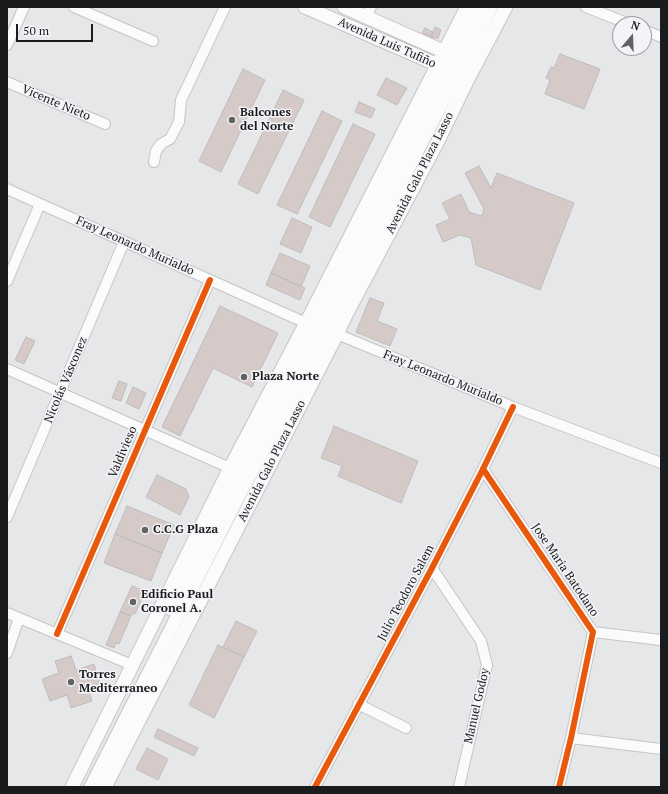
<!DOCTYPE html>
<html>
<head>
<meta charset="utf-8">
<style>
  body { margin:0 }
  #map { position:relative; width:668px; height:794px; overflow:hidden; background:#e6e7e8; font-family:"PT Serif",serif }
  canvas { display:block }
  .frame { position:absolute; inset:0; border:8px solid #1a1b1c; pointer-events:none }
  .north { position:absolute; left:612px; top:16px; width:40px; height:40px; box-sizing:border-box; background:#f2f4f7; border:1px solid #9c9d9f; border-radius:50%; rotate:19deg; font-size:11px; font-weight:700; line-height:16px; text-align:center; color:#1a1b1c }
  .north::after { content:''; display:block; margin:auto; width:14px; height:18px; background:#616263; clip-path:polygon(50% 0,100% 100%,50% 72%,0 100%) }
  .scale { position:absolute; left:16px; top:24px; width:77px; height:18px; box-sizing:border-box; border:2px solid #1a1b1c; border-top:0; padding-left:5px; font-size:12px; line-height:14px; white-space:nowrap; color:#1a1b1c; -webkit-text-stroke:3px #f2f4f7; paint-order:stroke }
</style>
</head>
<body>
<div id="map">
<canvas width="668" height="794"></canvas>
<div class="frame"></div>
<div class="north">N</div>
<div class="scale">50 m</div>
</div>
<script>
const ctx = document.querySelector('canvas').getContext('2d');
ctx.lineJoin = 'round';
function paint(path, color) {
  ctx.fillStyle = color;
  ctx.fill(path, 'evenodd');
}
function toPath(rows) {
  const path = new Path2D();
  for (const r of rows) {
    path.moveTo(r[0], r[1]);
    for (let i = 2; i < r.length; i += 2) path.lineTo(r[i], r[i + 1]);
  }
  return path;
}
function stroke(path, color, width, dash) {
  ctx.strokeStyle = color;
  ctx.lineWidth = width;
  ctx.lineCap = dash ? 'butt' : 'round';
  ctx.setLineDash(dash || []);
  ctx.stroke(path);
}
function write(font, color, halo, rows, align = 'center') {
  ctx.font = font + ' "PT Serif",serif';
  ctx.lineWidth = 3;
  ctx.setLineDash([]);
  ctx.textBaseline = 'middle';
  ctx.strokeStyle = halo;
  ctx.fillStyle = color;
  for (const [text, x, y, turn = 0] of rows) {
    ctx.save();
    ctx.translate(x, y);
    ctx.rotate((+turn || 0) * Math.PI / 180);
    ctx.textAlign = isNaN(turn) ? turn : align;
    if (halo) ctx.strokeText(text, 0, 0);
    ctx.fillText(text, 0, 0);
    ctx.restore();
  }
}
const building = toPath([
  [435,27,441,30,438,38,434,38,431,37,435,27],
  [425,28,433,32,431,37,422,33,425,28],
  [560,54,600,69,584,109,545,94,550,80,546,78,549,71,551,67,554,68,560,54],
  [243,69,265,80,221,172,199,161,243,69],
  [386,78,407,88,397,105,377,95,386,78],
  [283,90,304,100,258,194,238,184,283,90],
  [359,102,375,109,371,118,355,112,359,102],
  [322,111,342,121,297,214,277,205,322,111],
  [353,124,375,134,330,227,309,217,353,124],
  [479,166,491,188,497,173,574,203,540,290,476,265,471,238,460,235,443,242,436,225,450,219,442,203,461,194,469,212,482,216,484,209,465,173,479,166],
  [292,218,312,227,301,253,280,244,292,218],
  [280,253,310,266,301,287,271,273,280,253],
  [271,273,305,288,300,300,266,285,271,273],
  [370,298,384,303,377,321,397,329,390,346,356,332,370,298],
  [220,306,278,333,252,387,213,368,180,436,162,427,220,306],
  [26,337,35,341,24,364,15,360,26,337],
  [119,381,127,384,121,401,112,398,119,381],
  [133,387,146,393,139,409,126,403,133,387],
  [334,426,418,461,401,503,338,476,342,466,321,458,334,426],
  [157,475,186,489,189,497,180,515,146,497,157,475],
  [127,506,174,525,162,553,115,534,127,506],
  [115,534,162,553,151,581,104,563,115,534],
  [132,586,145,591,135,614,133,613,131,616,120,612,132,586],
  [120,612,131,616,119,644,116,643,114,648,106,645,120,612],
  [236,621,257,631,244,657,223,647,236,621],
  [218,645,244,657,214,718,189,705,218,645],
  [71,656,76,670,94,664,100,685,88,689,92,701,71,708,67,695,50,701,42,679,59,673,55,661,71,656],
  [158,729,198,748,194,756,154,737,158,729],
  [147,748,168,759,158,780,136,769,147,748]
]);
paint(building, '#d6cac8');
stroke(building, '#bdbdbd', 1);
const minor = toPath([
  [74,7,153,41],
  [586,7,629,24],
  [366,17,371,7],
  [644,30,661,37],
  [7,45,24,7],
  [7,82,105,124],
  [154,162,156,151,161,144,170,139,179,122,181,100,225,7],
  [7,189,306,323],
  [7,281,40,204],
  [337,334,513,407,661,463],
  [7,369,230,468],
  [483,469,593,632,571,738,559,787],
  [7,517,124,242],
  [432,568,481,641,487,665,459,787],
  [7,613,132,665],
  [593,632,661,640],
  [57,634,210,280],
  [7,653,19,618],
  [358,704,406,728],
  [571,738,661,749],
  [315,787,432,568,483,469,513,407]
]);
const major = toPath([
  [305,7,445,68],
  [344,7,452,55],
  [171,609,198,555,299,359,479,7],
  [72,787,230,468,306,323,467,7],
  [91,787,235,503,359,266,410,165,491,7],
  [105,787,337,334,346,315,438,141,468,79,506,7]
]);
stroke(minor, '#c5c5c6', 12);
stroke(major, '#c5c5c6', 15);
stroke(minor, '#fbfbfc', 10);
stroke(major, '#fbfbfc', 13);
stroke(toPath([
  [483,469,593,632,571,738,559,787],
  [57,634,210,280],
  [315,787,432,568,483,469,513,407]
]), '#e8590c', 6);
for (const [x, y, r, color] of [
  [232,120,4,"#616263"],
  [244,377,4,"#616263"],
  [145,530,4,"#616263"],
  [133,602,4,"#616263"],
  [71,682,4,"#616263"]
]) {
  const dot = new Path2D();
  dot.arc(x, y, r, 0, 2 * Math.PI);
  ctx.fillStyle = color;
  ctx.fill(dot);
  stroke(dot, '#f2f4f7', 1.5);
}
write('12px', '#1a1b1c', '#f2f4f7', [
  ["Avenida Luis Tufiño",387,43,24],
  ["Vicente Nieto",56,103,23],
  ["Avenida Galo Plaza Lasso",420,173,-63],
  ["Fray Leonardo Murialdo",135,246,24],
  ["Fray Leonardo Murialdo",443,378,22],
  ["Nicolás Vásconez",66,380,-67],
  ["Valdivieso",123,452,-67],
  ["Avenida Galo Plaza Lasso",272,461,-63],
  ["Jose Maria Batodano",565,570,56],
  ["Julio Teodoro Salem",406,593,-62],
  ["Manuel Godoy",477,706,-77]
]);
write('bold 12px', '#1a1b1c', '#f2f4f7', [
  ["Balcones",240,113],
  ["del Norte",240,127],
  ["Plaza Norte",252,377],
  ["C.C.G Plaza",153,530],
  ["Edificio Paul",141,595],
  ["Coronel A.",141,609],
  ["Torres",79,675],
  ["Mediterraneo",79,689]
], 'left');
</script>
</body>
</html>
